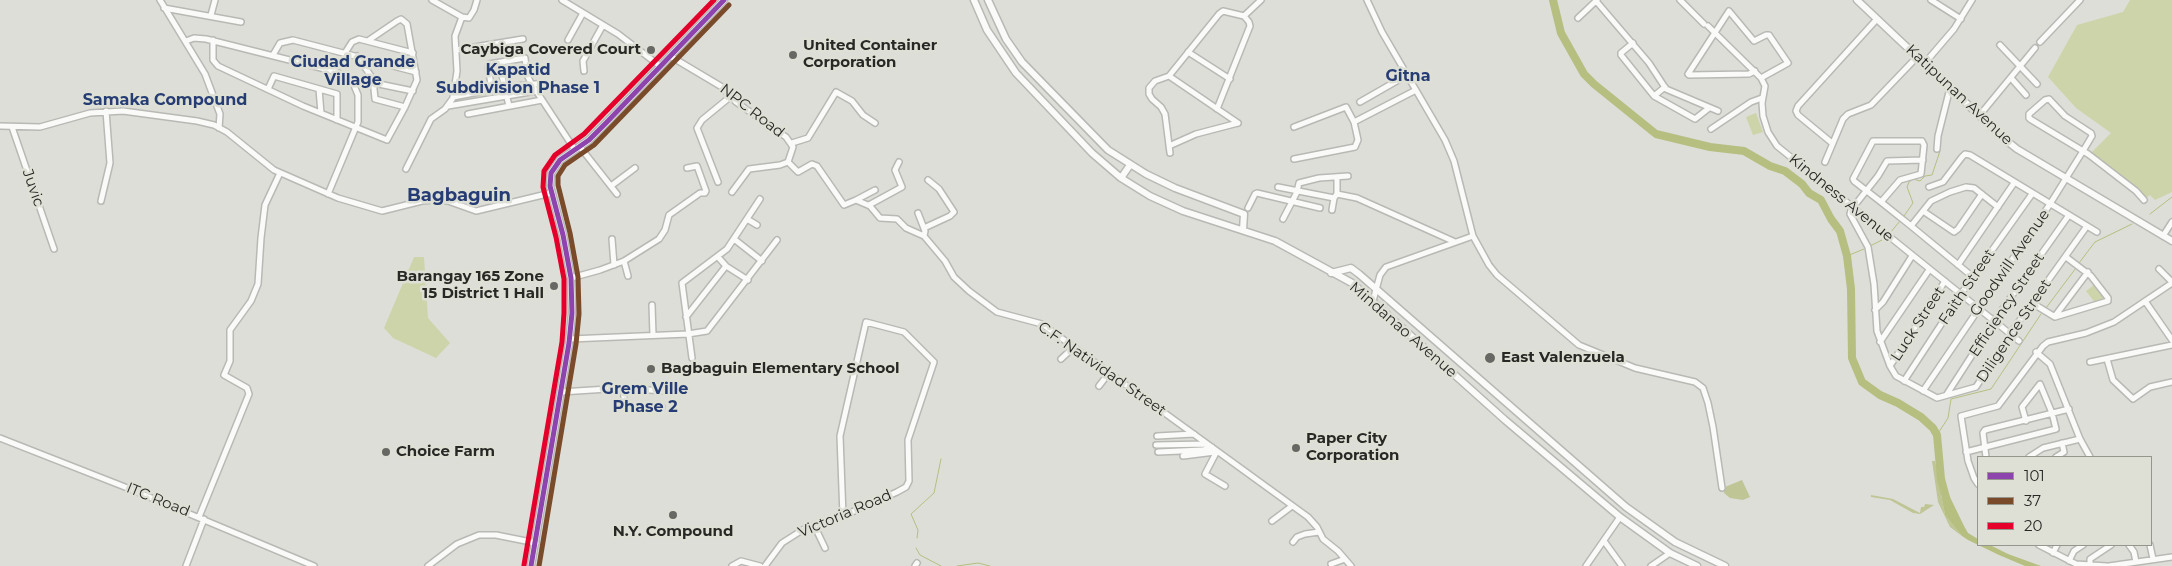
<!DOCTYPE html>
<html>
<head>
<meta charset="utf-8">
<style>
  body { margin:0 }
  #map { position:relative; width:2172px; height:566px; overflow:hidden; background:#ddded8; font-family:Montserrat,sans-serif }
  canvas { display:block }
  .legend { position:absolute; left:1977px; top:456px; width:175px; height:90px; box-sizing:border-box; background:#dee0d6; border:1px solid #95978f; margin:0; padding:6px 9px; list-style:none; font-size:15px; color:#282925 }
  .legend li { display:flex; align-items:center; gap:10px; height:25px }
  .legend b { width:25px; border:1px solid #95978f }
</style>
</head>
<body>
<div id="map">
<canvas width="2172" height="566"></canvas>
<ul class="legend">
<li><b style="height:6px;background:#8e44ad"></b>101</li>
<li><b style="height:6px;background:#7a4b2a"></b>37</li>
<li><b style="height:6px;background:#e4002b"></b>20</li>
</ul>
</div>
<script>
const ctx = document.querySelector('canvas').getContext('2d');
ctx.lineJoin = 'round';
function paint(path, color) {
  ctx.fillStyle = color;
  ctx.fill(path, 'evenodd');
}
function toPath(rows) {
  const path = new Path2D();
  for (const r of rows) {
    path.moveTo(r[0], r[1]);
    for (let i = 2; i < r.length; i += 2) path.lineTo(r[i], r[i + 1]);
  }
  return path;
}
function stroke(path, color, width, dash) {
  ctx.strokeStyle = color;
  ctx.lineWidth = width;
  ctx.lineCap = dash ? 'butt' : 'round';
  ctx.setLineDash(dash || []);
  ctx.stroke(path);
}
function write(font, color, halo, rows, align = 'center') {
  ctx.font = font + ' Montserrat,sans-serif';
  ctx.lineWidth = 5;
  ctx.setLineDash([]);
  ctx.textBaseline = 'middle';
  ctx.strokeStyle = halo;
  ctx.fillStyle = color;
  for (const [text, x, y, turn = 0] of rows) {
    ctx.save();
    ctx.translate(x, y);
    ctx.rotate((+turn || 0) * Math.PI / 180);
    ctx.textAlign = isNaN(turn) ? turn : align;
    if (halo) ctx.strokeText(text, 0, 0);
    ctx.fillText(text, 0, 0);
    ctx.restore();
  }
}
paint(toPath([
  [2130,0,2172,0,2172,192,2155,200,2150,195,2146,198,2091,153,2111,133,2076,108,2048,77,2077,25,2123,12],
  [1756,113,1763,132,1753,135,1746,117],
  [414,257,424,257,428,318,450,343,436,358,393,338,384,328],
  [2094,285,2104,298,2096,304,2086,291]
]), '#ced4aa');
paint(toPath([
  [1932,461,1935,461,1945,515,1962,536,1950,527,1938,502],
  [1742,480,1750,497,1743,500,1730,498,1724,493,1725,487],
  [1871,495,1893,499,1920,513,1921,507,1924,507,1925,504,1934,505,1920,514,1913,513,1890,500,1871,497]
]), '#bfc594');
paint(toPath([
  [1949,495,1964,526,1968,533,1978,539,1978,545,1990,545,2008,554,2041,566,2025,566,1999,555,1968,540,1962,536,1945,515,1942,499]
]), '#b6be80');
stroke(toPath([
  [2150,214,2172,197],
  [1904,216,1913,203,1907,187,1909,182,1913,179,1920,181,1925,176,1932,175,1940,151],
  [1890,233,1900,221],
  [1870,246,1886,238],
  [1847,256,1864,249],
  [2079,263,2095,242,2132,224],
  [2046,308,2076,268],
  [1937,435,1948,418,1951,399,1991,389,2041,314],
  [917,538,918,530,911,514,934,493,941,459],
  [916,548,920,555,941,566],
  [957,566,978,563,990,566]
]), '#b6be80', 1);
stroke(toPath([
  [1553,0,1561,33,1584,74,1594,84,1656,134,1710,147,1744,151,1770,166,1785,171,1802,184,1809,193,1821,200,1831,219,1840,231,1847,256,1851,289,1852,358,1862,382,1880,395,1898,403,1921,417,1933,428,1937,435,1941,479,1948,505]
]), '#b6be80', 8);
const minor = toPath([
  [160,0,205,74,220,114,219,128],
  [432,0,462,17,469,18,474,10,477,0],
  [562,0,618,34,660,66],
  [1367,0,1382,32,1445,140,1454,161,1473,236,1489,265,1497,275,1579,345,1635,368,1695,382,1703,388,1708,403,1713,427,1722,488],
  [1680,0,1704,24],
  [1931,0,1961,19],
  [1596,1,1649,63,1666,89,1718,111],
  [164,8,241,22],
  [211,15,215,0],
  [1244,16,1261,0],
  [1578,18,1597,0],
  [1708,26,1761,78,1765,86,1762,103,1763,116,1768,132,1777,146,2019,341],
  [213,40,213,60,218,66,303,106,387,140,405,107,417,80,407,24,401,19,397,21,369,40],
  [568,40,583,13],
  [186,41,194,38,206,39,337,72,353,83,358,95,358,122,328,194],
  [2040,42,2080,0],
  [1633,43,1621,53,1621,55,1654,96,1695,119,1709,108],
  [2000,45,2037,84],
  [456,50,523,39],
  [1188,52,1230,79],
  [345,53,352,42,359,39,413,53],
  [273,55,280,43,293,40,416,72],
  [357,56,373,79,375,99,405,107],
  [670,56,722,87,736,102,786,137,793,147,788,162],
  [499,63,509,106],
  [1924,64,1954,29,1972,0],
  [584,71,583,61,603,25],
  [1755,71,1749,74,1689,75,1688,74,1729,11,1754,41,1766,35,1769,35,1788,63,1761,78],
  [502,74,526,70],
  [1169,76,1238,123],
  [2011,78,2026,95],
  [374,83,413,91],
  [268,89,274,76,337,94,337,120],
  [319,89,321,113],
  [492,89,488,68,489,64,525,58,527,75,531,83,575,150],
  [1654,96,1665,87],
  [453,97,505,87,545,83],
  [1360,102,1407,75],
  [448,106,536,91],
  [468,114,542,100],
  [1979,116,2035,48],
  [1354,122,1416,90],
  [0,126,40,127,90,113,123,111,197,121,214,125,227,132,274,170,338,198,382,211,422,201,436,200,448,201,476,211,551,193],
  [12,127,54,249],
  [1711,129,1751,102,1762,98],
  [792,143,808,138,836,92,852,101,863,115,875,123],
  [1832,143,1798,115,1796,111,1798,106,1877,19],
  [1169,146,1196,134,1238,123],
  [580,147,617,194],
  [1937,149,1938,136,1950,88],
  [1170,153,1165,114,1161,107,1152,99,1149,94,1149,88,1155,81,1169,76,1219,14,1223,11,1244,16,1249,22,1250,26,1217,109],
  [1294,159,1355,147,1358,140,1354,122,1346,107,1294,127],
  [1923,160,1887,161,1878,176,1851,210,1850,214,1868,247,1874,284,1877,331,1890,366,1896,376,1937,398,1976,387,2010,334,2087,226],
  [788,162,798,172,812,164,817,166,844,205,856,200,870,206,880,218,897,219,906,228,924,236,945,261,954,277,969,291,997,312,1042,324,1308,517,1317,527,1323,539,1338,551,1351,566],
  [1825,162,1843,119,1848,114,1871,105,1917,57],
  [406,169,431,119,445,109,453,98,457,71,455,36,462,17],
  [718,182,697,128,702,120,730,97],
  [611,186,635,168],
  [1278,187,1334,198,1337,194,1357,198,1455,242],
  [1929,187,1943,182,1962,157,1965,154,1970,155,2097,232],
  [732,192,749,169,780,165,788,162],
  [1337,194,1337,177],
  [856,200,875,190],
  [101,201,110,163,106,111],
  [1881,202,1900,180,1921,174,1924,145,1922,141,1873,141,1853,179,1854,181,1881,202,1911,226,1973,277],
  [869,205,902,187,895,170,899,162],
  [1248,208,1255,194,1257,193,1320,208],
  [1332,210,1334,198],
  [1923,211,1954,232,1958,229,1982,194],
  [918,213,925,231,924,236],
  [747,219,757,225],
  [1283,219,1297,192,1299,183,1319,178,1348,176],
  [1911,226,1931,201,1950,192,1966,187,1974,188,1998,207],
  [924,228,950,216,954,212,939,189,928,180],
  [2163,236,2172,222],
  [612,239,614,265],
  [734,239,762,261],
  [718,257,726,266,748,280],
  [624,261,628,276],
  [1958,265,2014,183],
  [2159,269,2172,282],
  [571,278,600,270,624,261,659,239,665,230,669,215,700,193,705,193,706,191,697,166,687,168],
  [1373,301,1380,275,1386,267,1473,236],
  [2145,301,2172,340],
  [2032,303,2055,317,2108,301,2108,298,2091,276,2066,257],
  [652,305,653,335],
  [1875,310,1883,302,1912,256],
  [2055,316,2088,272],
  [686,317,726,266],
  [570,339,688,334,707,331,777,240],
  [1880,342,1929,270],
  [2036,352,2050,364,2080,439,2090,457],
  [692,358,682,283,727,249,760,199],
  [1061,359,1074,347],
  [2107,359,2113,380,2133,399,2150,387,2172,382],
  [2090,362,2172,345],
  [1890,366,1945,281],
  [1904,381,1961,294,2032,194],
  [1099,386,1109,373],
  [623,388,663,391],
  [1923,391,2050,204,2083,151,2092,136,2091,133,2065,116,2049,99,2045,100,2029,114,2029,118,2030,119,2083,151,2088,154,2092,157,2136,191,2144,200],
  [561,392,623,388,625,407,629,410,662,407],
  [1947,394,1994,321,2069,215],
  [1157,436,1194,434],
  [0,438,130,489,314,566],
  [1156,445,1207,444],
  [1217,451,1205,474,1225,486],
  [1158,452,1203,450,1212,447],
  [1966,452,2056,429,2052,413,2040,384,2022,407,2026,421],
  [1183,456,1215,452],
  [1986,457,1983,433,1985,430,2069,409],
  [2029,457,2043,448,2080,439],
  [2056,457,2064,452,2062,443],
  [1978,484,1974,478,1968,461,1961,416,1998,406,2043,346,2048,342,2086,333,2114,322,2172,283],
  [199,517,249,394,247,388,224,375,230,361,230,330,251,301,258,284,261,238,265,205,280,173],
  [1272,521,1292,506],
  [814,525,825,548],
  [1604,541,1622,566],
  [1293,542,1297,537,1305,534,1319,532],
  [2039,545,2076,564,2107,566],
  [2129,545,2134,552,2136,562],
  [2150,545,2153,559],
  [2053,553,2057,545],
  [2069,561,2074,551,2083,545],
  [1331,564,1345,559],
  [2090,565,2090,559,2111,545],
  [186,566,204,519],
  [428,566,457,544,479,535,496,535,536,543],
  [732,566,741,561,760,566],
  [765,566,782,543,804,529,843,516,897,492,906,487,909,481,908,440,934,362,904,332,866,322,840,436,843,516],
  [915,566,917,563],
  [1586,566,1620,517],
  [1651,566,1670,553],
  [2109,566,2172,557]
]);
const major = toPath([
  [974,0,987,30,1016,73,1092,153,1121,178,1150,196,1183,211,1275,241,1352,283,1505,420,1620,517,1670,553,1697,566],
  [988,0,1006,39,1022,62,1108,150,1146,174,1175,188,1244,214,1243,230],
  [1857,0,2002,137,2017,149,2172,241],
  [1121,178,1130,165],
  [1331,273,1351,268,1359,274,1626,507,1675,542,1725,566],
  [531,566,569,343,572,313,571,278,563,235,550,186,551,173,560,160,589,140,606,123,724,0]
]);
stroke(minor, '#b8b9b5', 8);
stroke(major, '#b8b9b5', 9);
stroke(minor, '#fafaf9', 5);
stroke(major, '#fafaf9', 6);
stroke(toPath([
  [531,566,569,343,572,313,571,278,563,235,550,186,551,173,560,160,589,140,606,123,724,0]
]), '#8e44ad', 5);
stroke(toPath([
  [539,566,576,344,579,314,578,277,570,233,558,185,558,176,565,165,594,145,729,5]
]), '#7a4b2a', 5);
stroke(toPath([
  [524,565,562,342,564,313,564,279,556,237,543,187,544,171,555,155,584,134,714,0]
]), '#e4002b', 5);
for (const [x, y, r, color] of [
  [651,50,5,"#676864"],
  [793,55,5,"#676864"],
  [554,286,5,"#676864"],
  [1490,358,6,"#676864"],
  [651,369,5,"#676864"],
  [1296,448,5,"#676864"],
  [386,452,5,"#676864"],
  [673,515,5,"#676864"]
]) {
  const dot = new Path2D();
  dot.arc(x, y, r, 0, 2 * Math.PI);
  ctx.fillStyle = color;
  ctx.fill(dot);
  stroke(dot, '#dee0d6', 2);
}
write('bold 15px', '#282925', '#dee0d6', [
  ["United Container",803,46],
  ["Corporation",803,63],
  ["Caybiga Covered Court",641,50,"right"],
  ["Barangay 165 Zone",544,277,"right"],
  ["15 District 1 Hall",544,294,"right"],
  ["East Valenzuela",1501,358],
  ["Bagbaguin Elementary School",661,369],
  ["Paper City",1306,439],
  ["Corporation",1306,456],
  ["Choice Farm",396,452],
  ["N.Y. Compound",673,532,"center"]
], 'left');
write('15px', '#282925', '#dee0d6', [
  ["Katipunan Avenue",1959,95,43],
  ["NPC Road",752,111,38],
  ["Juvic",33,188,71],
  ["Kindness Avenue",1841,198,39],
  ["Goodwill Avenue",2010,263,-55],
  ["Faith Street",1967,287,-56],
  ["Efficiency Street",2007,305,-56],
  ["Luck Street",1918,324,-57],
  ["Mindanao Avenue",1403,330,41],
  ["Diligence Street",2014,331,-56],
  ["C.F. Natividad Street",1102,369,35],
  ["ITC Road",158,500,22],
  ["Victoria Road",845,514,-23]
]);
write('bold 16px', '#253c74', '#dee0d6', [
  ["Ciudad Grande",353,62],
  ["Village",353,80],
  ["Kapatid",518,70],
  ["Subdivision Phase 1",518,88],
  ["Gitna",1408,76],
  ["Samaka Compound",165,100],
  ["Grem Ville",645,389],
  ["Phase 2",645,407]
]);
write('bold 18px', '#253c74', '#dee0d6', [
  ["Bagbaguin",459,196]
]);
</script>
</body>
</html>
